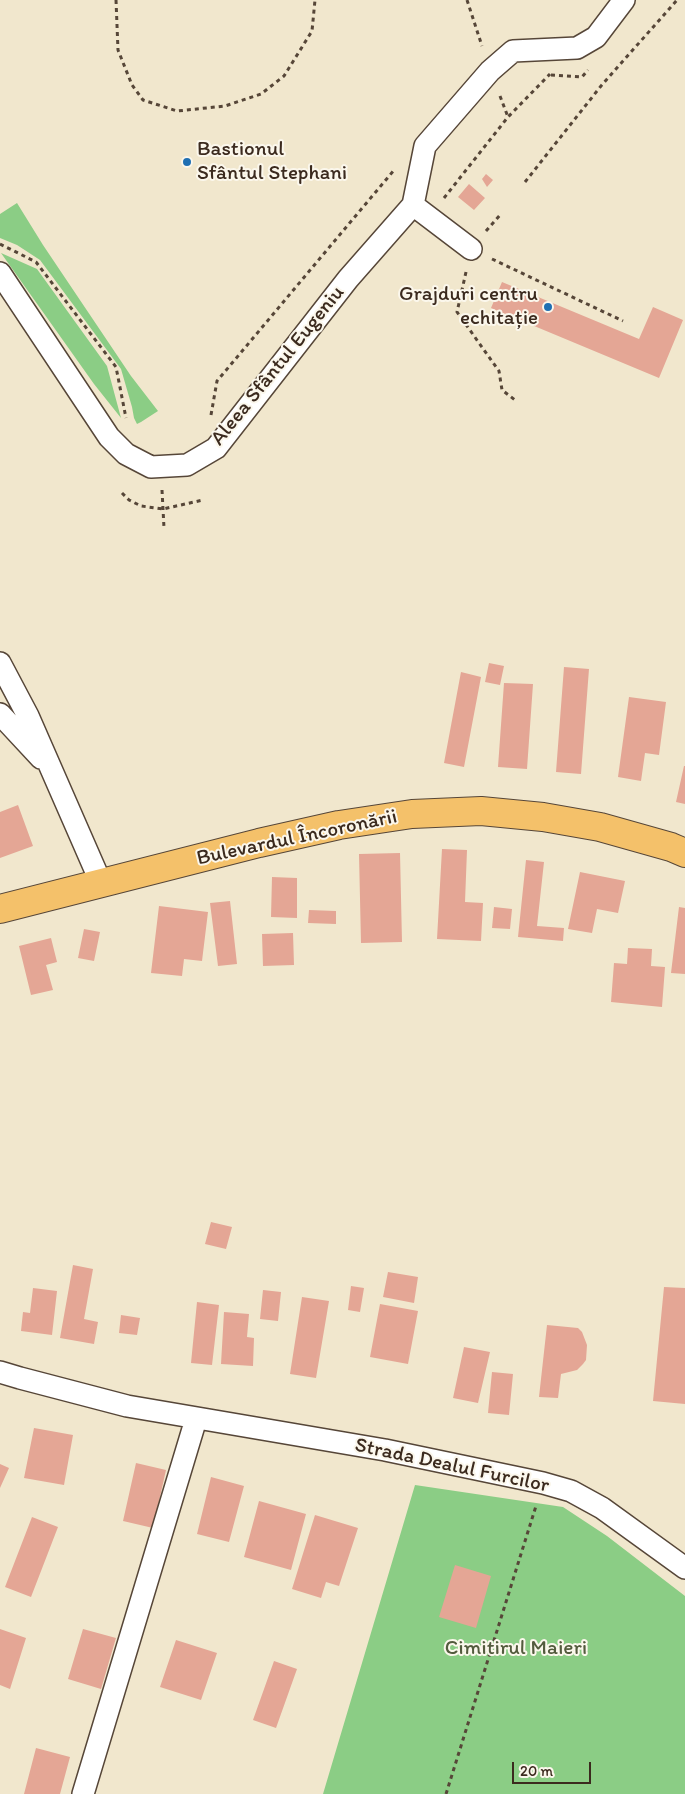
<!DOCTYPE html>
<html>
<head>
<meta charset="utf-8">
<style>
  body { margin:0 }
  #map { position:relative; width:685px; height:1794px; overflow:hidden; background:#f1e7cd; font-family:Itim,sans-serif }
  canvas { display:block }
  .scale { position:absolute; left:512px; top:1762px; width:79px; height:22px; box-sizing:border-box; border:2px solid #3b2a1e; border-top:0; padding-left:6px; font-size:15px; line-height:18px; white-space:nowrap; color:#3b2a1e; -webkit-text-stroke:4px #fbf7ec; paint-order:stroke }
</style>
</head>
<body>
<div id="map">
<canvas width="685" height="1794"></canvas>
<div class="scale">20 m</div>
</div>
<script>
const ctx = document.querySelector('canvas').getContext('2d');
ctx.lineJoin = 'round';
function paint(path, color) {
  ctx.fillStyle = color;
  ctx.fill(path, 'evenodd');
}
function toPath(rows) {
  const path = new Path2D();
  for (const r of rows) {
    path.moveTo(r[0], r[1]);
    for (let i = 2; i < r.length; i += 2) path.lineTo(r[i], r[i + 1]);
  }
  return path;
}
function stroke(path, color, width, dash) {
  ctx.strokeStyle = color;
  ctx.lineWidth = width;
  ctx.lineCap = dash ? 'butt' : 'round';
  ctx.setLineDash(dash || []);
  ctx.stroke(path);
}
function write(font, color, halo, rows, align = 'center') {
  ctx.font = font + ' Itim,sans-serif';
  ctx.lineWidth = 4;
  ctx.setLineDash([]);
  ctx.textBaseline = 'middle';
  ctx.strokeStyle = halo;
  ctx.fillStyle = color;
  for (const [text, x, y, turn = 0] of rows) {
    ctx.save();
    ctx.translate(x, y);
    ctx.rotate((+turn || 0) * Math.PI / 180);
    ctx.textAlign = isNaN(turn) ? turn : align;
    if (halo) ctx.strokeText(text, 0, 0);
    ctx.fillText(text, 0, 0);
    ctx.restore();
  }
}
paint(toPath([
  [17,203,43,245,131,376,158,411,141,422,137,424,134,418,132,407,121,369,40,260,17,245,0,238,0,214],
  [1,253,37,269,107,366,121,418,94,384],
  [415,1485,563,1507,607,1536,685,1596,685,1794,323,1794]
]), '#8bcd85');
paint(toPath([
  [486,174,493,180,487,187,482,179],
  [469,184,485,198,474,210,458,197],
  [502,282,639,339,653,307,683,320,659,378,491,308],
  [489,663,504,666,500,685,485,682],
  [564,667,589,669,581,774,556,772],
  [461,672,481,677,464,767,444,763],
  [504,683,533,684,527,769,498,767],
  [629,697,666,702,659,755,645,753,641,781,618,777],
  [684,766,685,766,685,804,676,802],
  [18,805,33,846,0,858,0,812],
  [442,849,467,850,465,902,483,903,481,941,437,939],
  [400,853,402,942,361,943,359,854],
  [526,860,544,862,537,926,564,928,563,941,518,937],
  [580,872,625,881,618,913,597,909,592,933,568,929],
  [272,877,297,878,297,918,271,917],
  [230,901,237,964,218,966,210,903],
  [159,906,208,912,202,961,184,959,182,976,151,973],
  [494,907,512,909,510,929,492,928],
  [679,907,685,908,685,974,671,973],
  [309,910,336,911,336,924,308,923],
  [84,929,100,932,94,961,78,958],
  [293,933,294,965,263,966,262,934],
  [51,938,57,962,46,965,53,990,31,995,19,946],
  [628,948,652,949,651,966,665,967,662,1007,611,1002,614,963,627,964],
  [211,1222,232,1227,226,1249,205,1244],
  [73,1265,93,1269,84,1319,98,1322,94,1344,60,1338],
  [388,1272,418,1277,414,1303,383,1297],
  [351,1286,364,1288,360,1312,348,1310],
  [664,1287,685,1288,685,1404,653,1401],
  [33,1288,57,1291,52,1335,21,1331,23,1312,30,1313],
  [263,1290,281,1292,278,1321,260,1319],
  [302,1297,329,1301,316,1378,290,1374],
  [197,1302,219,1305,212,1365,191,1363],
  [380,1304,418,1311,408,1364,370,1357],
  [224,1312,249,1314,247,1337,254,1338,253,1366,221,1364],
  [121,1315,140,1318,137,1335,119,1333],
  [547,1325,578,1328,582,1332,587,1345,586,1360,583,1364,577,1370,561,1374,558,1398,539,1397],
  [464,1347,490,1352,478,1403,453,1398],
  [492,1372,513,1374,509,1415,488,1413],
  [34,1428,73,1435,64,1485,24,1478],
  [136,1463,166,1470,153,1528,123,1521],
  [0,1464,9,1468,0,1488],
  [211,1477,244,1486,229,1542,197,1534],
  [259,1501,306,1514,291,1570,244,1557],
  [315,1515,358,1528,339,1586,326,1582,321,1598,292,1589],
  [32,1517,58,1527,31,1597,5,1587],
  [455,1565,491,1576,476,1628,439,1617],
  [0,1629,26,1638,10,1689,0,1685],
  [83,1629,116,1638,101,1689,68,1679],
  [176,1640,217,1653,201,1700,160,1687],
  [274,1661,297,1669,276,1728,253,1720],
  [36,1748,70,1757,60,1794,24,1794]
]), '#e4a695');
const street = toPath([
  [413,205,471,249],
  [0,273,109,437,126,454,151,467,187,465,216,448,348,279,413,205,425,146,490,71,513,51,577,48,596,37,624,0],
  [0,663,28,716,101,883],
  [0,714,41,758],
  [0,1372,20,1378,127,1406,385,1450,543,1483,571,1491,602,1508,685,1568],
  [83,1794,196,1419]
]);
const primary = toPath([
  [0,909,259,843,339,825,412,814,481,811,543,817,600,827,671,847,685,853]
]);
stroke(street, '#564638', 24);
stroke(primary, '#564638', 30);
stroke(toPath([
  [116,0,118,50,132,85,143,100,177,111,225,106,261,94,284,76,312,31,315,0],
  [467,0,482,46],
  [551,75,582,77,588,70],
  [500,96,508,117],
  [525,182,601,86,677,0],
  [444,198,508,117,550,74],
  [486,231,500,215],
  [0,244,36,262,116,367,126,418],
  [492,259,623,321],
  [466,272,457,312,499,371,502,390,515,400],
  [211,415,217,381,395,169],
  [162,490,164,528],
  [122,493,129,500,141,506,163,509,203,500],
  [446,1794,536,1506]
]), '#564638', 3, [4, 4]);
stroke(street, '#fff', 21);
stroke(primary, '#f4c16a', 28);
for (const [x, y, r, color] of [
  [187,162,5,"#1f6fb2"],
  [548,307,5,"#1f6fb2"]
]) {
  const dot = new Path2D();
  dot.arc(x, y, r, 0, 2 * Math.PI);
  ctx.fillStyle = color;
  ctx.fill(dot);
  stroke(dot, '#fbf7ec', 2);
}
write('21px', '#3b2a1e', '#fbf7ec', [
  ["Bastionul",197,150],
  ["Sfântul Stephani",197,174],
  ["Grajduri centru",538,295,"right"],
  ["echitație",538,319,"right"]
], 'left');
write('21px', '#3b2a1e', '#fbf7ec', [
  ["Aleea Sfântul Eugeniu",278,366,-51],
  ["Bulevardul Încoronării",297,838,-12],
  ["Strada Dealul Furcilor",452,1466,12]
]);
write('21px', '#535b3d', '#fbf7ec', [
  ["Cimitirul Maieri",516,1649]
]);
</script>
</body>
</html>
